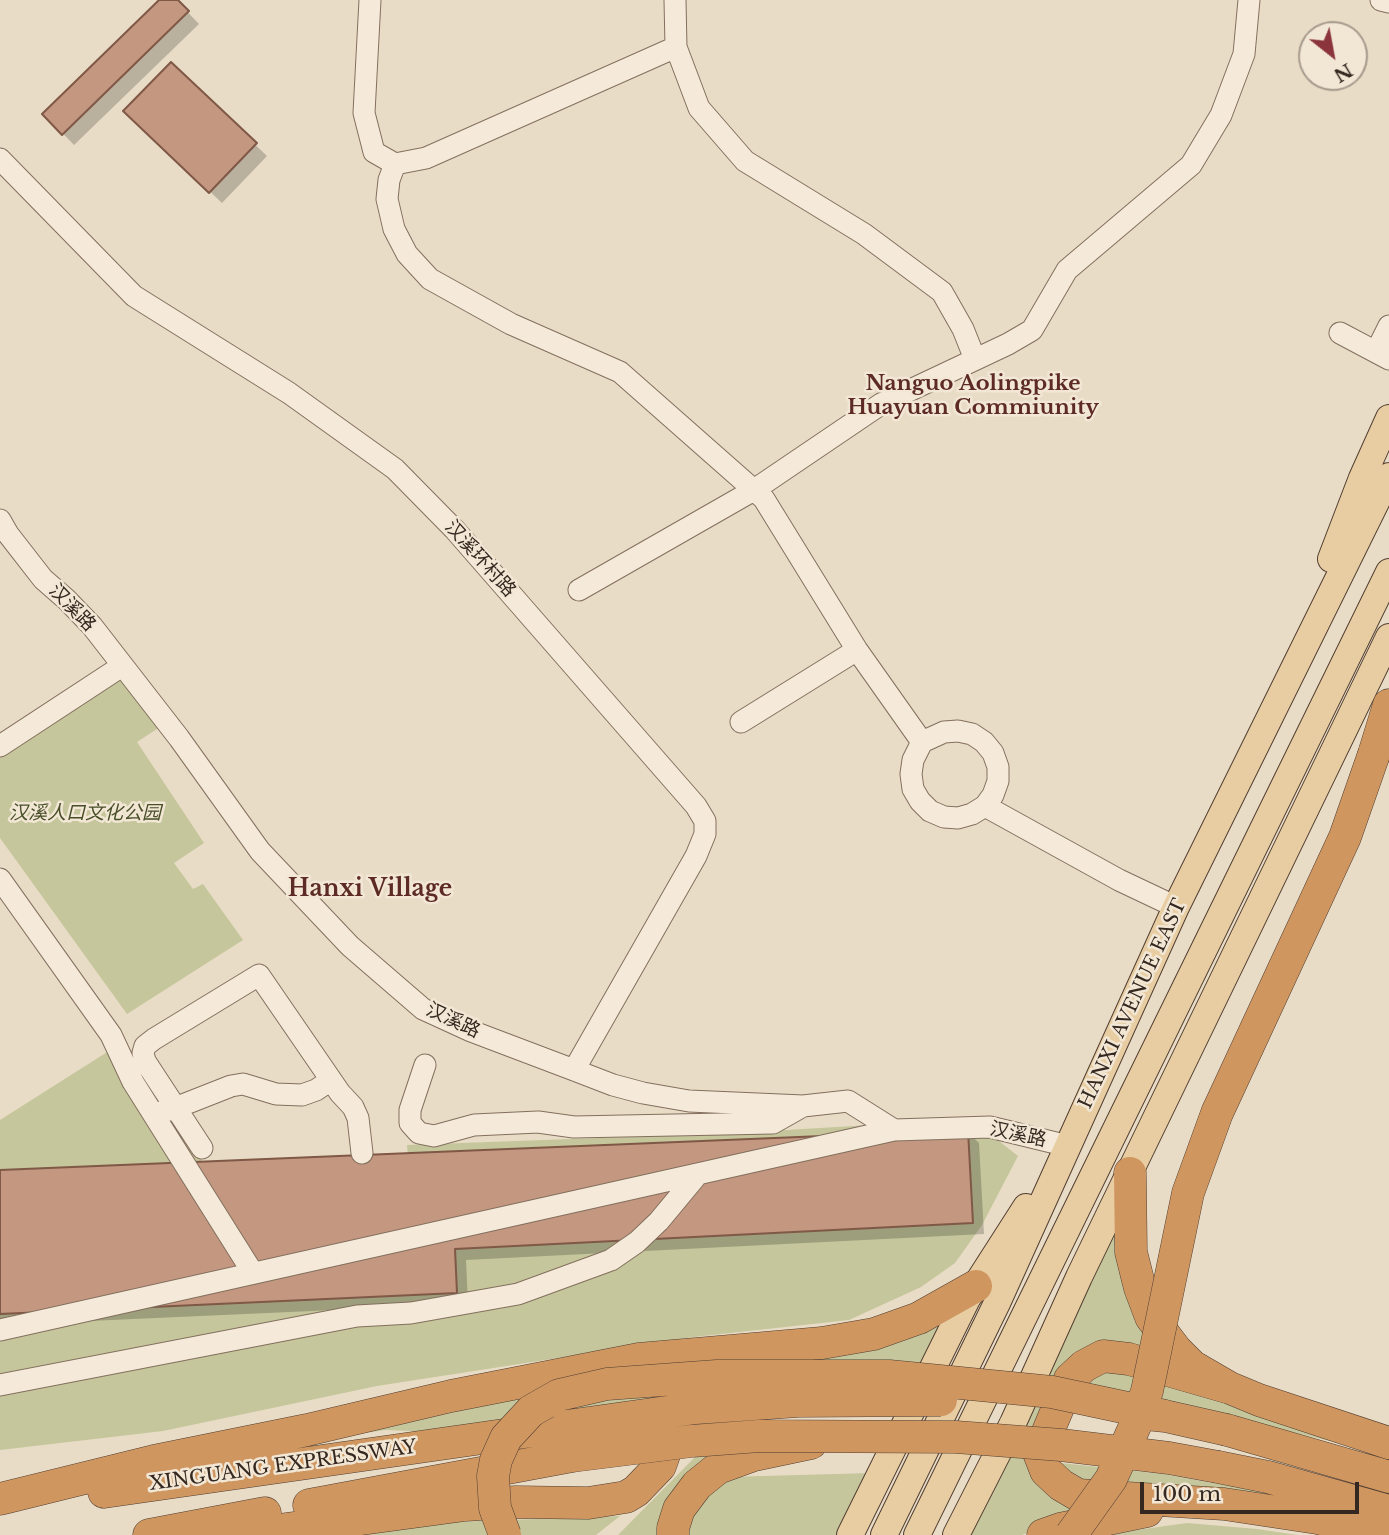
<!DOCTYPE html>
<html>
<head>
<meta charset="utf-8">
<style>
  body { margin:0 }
  #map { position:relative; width:1389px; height:1535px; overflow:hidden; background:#e9dcc6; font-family:"Libre Baskerville",serif }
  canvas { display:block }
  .north { position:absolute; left:1298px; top:21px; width:70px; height:70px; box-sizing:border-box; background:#f2e7d5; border:2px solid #a69b8d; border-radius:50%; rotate:149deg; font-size:19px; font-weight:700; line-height:28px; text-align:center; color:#352820 }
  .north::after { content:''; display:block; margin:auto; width:24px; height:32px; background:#8b343c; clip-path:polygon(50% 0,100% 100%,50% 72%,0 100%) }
  .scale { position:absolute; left:1140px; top:1482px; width:219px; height:32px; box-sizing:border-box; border:4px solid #352820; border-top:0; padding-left:9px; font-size:21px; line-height:24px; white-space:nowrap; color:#352820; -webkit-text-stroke:5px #f2e7d5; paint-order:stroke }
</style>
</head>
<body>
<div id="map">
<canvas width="1389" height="1535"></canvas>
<div class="north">N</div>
<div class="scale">100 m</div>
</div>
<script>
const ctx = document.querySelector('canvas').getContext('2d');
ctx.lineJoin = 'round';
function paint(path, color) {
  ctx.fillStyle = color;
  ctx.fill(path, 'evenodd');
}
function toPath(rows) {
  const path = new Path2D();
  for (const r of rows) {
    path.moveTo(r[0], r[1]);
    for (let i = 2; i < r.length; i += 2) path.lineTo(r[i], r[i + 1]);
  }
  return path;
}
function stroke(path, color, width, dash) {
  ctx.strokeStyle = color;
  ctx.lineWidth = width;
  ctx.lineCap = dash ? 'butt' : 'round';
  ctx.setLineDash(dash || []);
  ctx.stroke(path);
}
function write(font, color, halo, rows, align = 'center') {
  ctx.font = font + ' "Libre Baskerville","Noto Sans SC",serif';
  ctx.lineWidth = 5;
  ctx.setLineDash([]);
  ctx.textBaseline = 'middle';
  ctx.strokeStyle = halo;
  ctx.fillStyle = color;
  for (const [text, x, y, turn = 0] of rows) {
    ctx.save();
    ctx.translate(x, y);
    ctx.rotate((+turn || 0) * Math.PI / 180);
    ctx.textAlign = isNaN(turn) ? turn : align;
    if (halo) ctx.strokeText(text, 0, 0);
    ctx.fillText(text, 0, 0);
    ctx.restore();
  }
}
paint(toPath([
  [123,677,160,727,137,742,204,843,174,863,193,889,203,884,243,940,127,1014,0,838,0,756],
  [112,1049,170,1118,240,1212,411,1201,407,1145,736,1133,971,1119,1018,1156,982,1225,955,1263,921,1287,849,1320,694,1337,377,1386,163,1431,0,1450,0,1120],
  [1119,1218,1163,1346,1117,1347,1030,1453,1074,1502,1066,1517,1022,1535,965,1535],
  [937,1318,945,1324,929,1363,781,1359],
  [1111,1363,1385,1454,1075,1381],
  [558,1384,770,1388,434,1432,386,1430,300,1442],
  [734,1451,660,1535,618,1535,699,1453],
  [1052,1462,1163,1474,1251,1490,1338,1511,1088,1491],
  [871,1473,838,1535,684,1535,703,1495,726,1477],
  [620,1516,596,1535,348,1535,451,1522],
  [1187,1523,1257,1529,1298,1535,1101,1535]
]), '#c5c69b');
paint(toPath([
  [161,0,176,0,199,24,74,145,44,114],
  [171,64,267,156,222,203,126,111],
  [967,1131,979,1143,984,1234,466,1260,468,1304,0,1325,0,1172]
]), '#0003');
const building = toPath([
  [159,0,178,0,189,11,62,135,42,114,159,0],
  [171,62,257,143,209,193,123,111,171,62],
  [968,1130,973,1223,455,1249,457,1293,0,1314,0,1170,968,1130]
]);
paint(building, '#c39780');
stroke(building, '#7f5846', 2);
const minor = toPath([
  [370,0,364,113,374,152,395,164,426,158,676,47],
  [675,0,676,47,699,108,745,161,864,234,942,292,963,329,975,359],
  [1381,0,1389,2],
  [0,159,134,296,289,393,395,469,455,530,696,806,705,821,705,834,696,856,574,1070],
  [395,164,389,180,387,199,394,229,407,254,430,279,511,324,620,372,764,499,857,650,922,742],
  [1340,333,1389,359],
  [1376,352,1389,326],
  [0,520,8,534,43,579,67,600,92,626,179,738,260,851,350,946,423,1009,471,1031,574,1070,613,1085,643,1093,689,1101,803,1106,848,1101,894,1130,990,1127,1068,1146],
  [579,590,754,490,881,404,1008,344,1032,330,1067,270,1191,165,1221,115,1244,54,1249,0],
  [741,722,857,650],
  [958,731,972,734,984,742,993,753,998,767,998,781,993,795,985,806,972,814,958,818,944,817,930,811,920,801,913,789,911,774,913,760,922,742,944,732,958,731],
  [0,746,122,666],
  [985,806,1119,880,1176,907],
  [0,879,111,1035,133,1082,253,1273],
  [425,1065,410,1110,410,1123,419,1133,434,1136,474,1125,538,1122,574,1127,773,1123,803,1106],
  [165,1110,170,1110,231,1086,243,1084,276,1094,302,1095,316,1090,331,1080],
  [202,1148,145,1061,143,1053,145,1046,154,1039,259,975,340,1093,353,1107,358,1118,362,1153],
  [0,1330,894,1130],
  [0,1385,357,1316,411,1313,518,1294,611,1260,637,1242,659,1221,698,1174]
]);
const major = toPath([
  [1331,559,1362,478,1389,418],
  [850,1535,967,1299,1026,1207],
  [884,1535,998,1301,1176,907,1389,476],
  [917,1535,1389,572],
  [956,1535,1013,1423,1079,1277,1389,637]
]);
const highway = toPath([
  [1374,754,1389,705],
  [1130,1173,1131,1252,1140,1288,1151,1317,1176,1350,1192,1366,1230,1388,1259,1400,1389,1443],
  [1230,1388,1129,1359,1103,1356,1084,1366,1070,1379,1039,1453,1046,1471,1061,1485,1078,1495,1224,1504,1317,1518,1389,1534],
  [1227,1430,1389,1477],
  [1218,1467,1268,1477,1389,1511],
  [104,1492,567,1426],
  [0,1499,154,1461,307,1430,451,1396,639,1359,822,1343,874,1334,919,1318,976,1286],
  [309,1505,572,1456],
  [149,1535,265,1513],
  [241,1535,465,1505,516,1502,588,1503,626,1497,636,1491,660,1466,665,1452,667,1420],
  [673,1535,673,1528,679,1509,697,1485,718,1468,754,1455,811,1443],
  [1043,1535,1060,1529,1147,1511]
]);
stroke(minor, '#836f5e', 23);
stroke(major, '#513e31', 28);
stroke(highway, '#513e31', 33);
stroke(minor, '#f5ead9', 21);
stroke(major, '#e8cda2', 26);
stroke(highway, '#cf9660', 32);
const highwayBridge = toPath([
  [1146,1414,1165,1416,1227,1430],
  [567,1426,695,1408,798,1401,941,1400],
  [572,1456,692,1441,759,1436,956,1437,1061,1445,1169,1458,1218,1467],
  [505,1535,495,1508,493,1476,496,1460,506,1438,531,1411,559,1395,607,1384,717,1376,889,1376,1052,1392,1165,1416],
  [1071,1535,1111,1479,1135,1426,1147,1391,1188,1193,1217,1113,1345,837,1374,754]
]);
stroke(highwayBridge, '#513e31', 33, []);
stroke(highwayBridge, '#cf9660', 32);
write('19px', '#352820', '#f2e7d5', [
  ["汉溪环村路",480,559,48],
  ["汉溪路",72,608,46],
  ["HANXI AVENUE EAST",1133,1004,-65],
  ["汉溪路",453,1021,25],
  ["汉溪路",1018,1135,12],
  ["XINGUANG EXPRESSWAY",283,1466,-8]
]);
write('italic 19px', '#484f29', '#f2e7d5', [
  ["汉溪人口文化公园",85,814]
]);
write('bold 21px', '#5d2b24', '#f2e7d5', [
  ["Nanguo Aolingpike",973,384],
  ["Huayuan Commiunity",973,408]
]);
write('bold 23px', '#5d2b24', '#f2e7d5', [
  ["Hanxi Village",370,890]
]);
</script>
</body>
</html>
